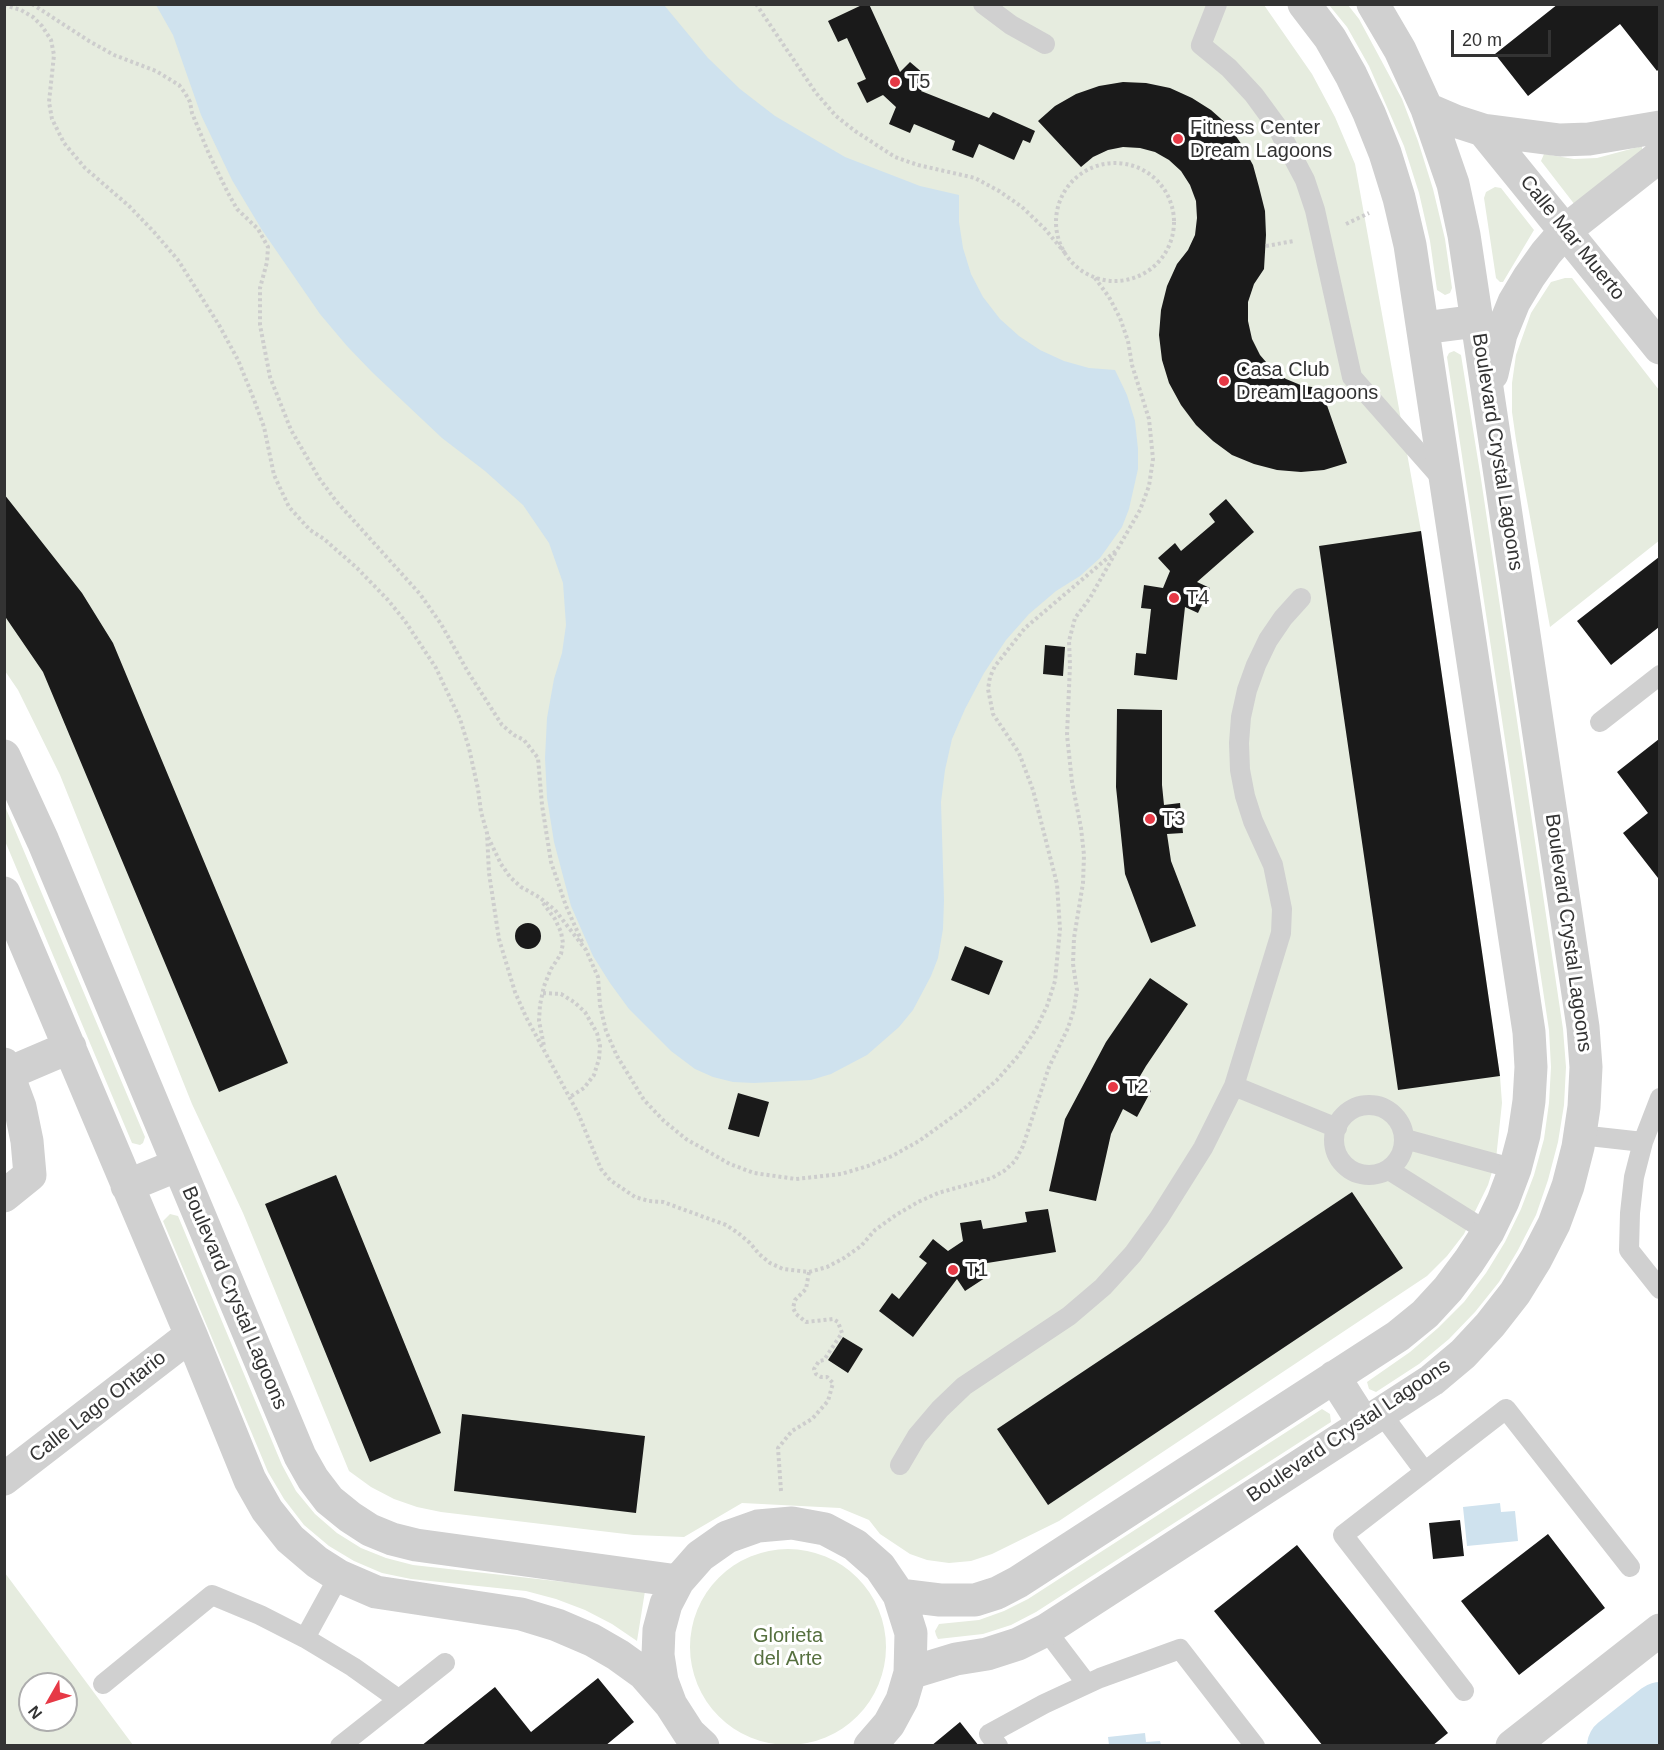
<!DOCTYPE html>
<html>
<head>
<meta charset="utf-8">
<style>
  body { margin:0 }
  #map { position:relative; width:1664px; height:1750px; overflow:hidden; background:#fff; font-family:Helvetica,sans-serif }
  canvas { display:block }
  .frame { position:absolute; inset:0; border:6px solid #333; pointer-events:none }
  .north { position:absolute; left:18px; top:1672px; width:60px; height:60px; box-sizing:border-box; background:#fff; border:2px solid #adadad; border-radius:50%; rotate:231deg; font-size:16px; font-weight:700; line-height:24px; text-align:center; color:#333 }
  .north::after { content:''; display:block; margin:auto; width:21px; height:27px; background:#e63946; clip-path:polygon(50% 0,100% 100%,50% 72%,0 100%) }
  .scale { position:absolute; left:1451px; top:30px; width:100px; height:27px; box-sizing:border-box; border:3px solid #333; border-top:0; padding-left:8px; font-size:18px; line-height:21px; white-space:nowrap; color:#333; -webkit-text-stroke:4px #fff; paint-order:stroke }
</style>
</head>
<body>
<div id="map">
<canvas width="1664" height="1750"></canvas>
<div class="frame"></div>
<div class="north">N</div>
<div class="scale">20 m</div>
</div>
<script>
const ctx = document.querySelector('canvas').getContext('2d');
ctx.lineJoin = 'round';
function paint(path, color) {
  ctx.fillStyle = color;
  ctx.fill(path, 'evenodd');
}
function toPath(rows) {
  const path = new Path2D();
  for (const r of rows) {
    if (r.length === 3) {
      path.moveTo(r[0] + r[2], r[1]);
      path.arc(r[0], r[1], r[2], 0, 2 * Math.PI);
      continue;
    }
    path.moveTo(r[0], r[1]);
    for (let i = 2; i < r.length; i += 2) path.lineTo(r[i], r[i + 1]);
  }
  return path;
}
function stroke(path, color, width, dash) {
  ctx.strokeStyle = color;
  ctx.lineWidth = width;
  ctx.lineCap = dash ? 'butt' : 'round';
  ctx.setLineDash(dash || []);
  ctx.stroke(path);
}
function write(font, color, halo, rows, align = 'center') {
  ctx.font = font + ' Helvetica,sans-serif';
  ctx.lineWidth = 6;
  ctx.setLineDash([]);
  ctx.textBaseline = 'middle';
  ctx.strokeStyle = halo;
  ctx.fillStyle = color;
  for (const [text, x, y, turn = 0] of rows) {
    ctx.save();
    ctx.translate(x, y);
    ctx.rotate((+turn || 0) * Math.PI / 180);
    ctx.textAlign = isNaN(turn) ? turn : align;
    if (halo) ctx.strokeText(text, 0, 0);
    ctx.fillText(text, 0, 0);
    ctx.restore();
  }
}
paint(toPath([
  [4,5,1264,5,1312,74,1335,117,1355,164,1421,531,1500,1076,1502,1103,1496,1159,1488,1185,1464,1234,1447,1256,1427,1276,1059,1521,992,1554,971,1561,949,1563,927,1560,910,1554,880,1534,869,1520,840,1508,742,1503,684,1537,634,1535,441,1512,417,1507,394,1499,371,1487,349,1471,243,1213,192,1104,60,775,18,690,5,671],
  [1329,5,1348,5,1359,19,1402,99,1418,141,1433,189,1445,239,1452,288,1450,293,1445,295,1437,290,1430,241,1419,193,1404,146,1369,66,1347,27],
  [1642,146,1642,150,1575,205,1541,161,1544,154,1574,159,1597,158],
  [1495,187,1501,188,1534,230,1503,282,1500,282,1496,278,1484,198,1486,192],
  [1565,278,1572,278,1659,390,1660,540,1550,627,1516,440,1512,412,1512,383,1516,355,1531,313,1551,282],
  [1454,351,1461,355,1481,479,1563,1029,1566,1067,1564,1105,1558,1142,1548,1180,1536,1215,1518,1250,1499,1282,1475,1312,1449,1339,1419,1364,1376,1392,1369,1389,1367,1382,1410,1352,1438,1328,1464,1302,1486,1273,1505,1242,1521,1209,1534,1175,1544,1139,1549,1103,1551,1067,1549,1030,1447,357,1449,353],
  [4,804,145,1137,143,1143,140,1145,132,1143,5,841],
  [170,1214,178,1216,282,1465,296,1491,315,1514,337,1533,361,1548,386,1558,413,1565,645,1591,637,1641,612,1624,585,1610,556,1599,526,1591,411,1579,382,1573,354,1561,329,1546,304,1525,284,1499,268,1472,163,1221],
  [1322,1409,1330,1414,1331,1422,1036,1612,1011,1625,983,1634,938,1639,936,1635,935,1631,939,1624,979,1620,1004,1611,1028,1599],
  [788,1647,98],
  [5,1573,133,1745,5,1745],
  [30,1684,66,1684,66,1720,30,1720]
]), '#e6ecdf');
paint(toPath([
  [156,5,664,5,708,58,740,89,775,116,845,157,920,186,959,195,959,222,963,248,971,274,983,297,1000,319,1019,336,1040,350,1064,361,1089,368,1115,370,1127,395,1135,421,1138,449,1138,469,1129,509,1122,527,1100,558,1080,576,1056,591,1029,614,1006,640,984,673,965,709,952,739,945,770,941,802,944,900,943,929,938,958,931,976,913,1010,899,1027,867,1055,831,1074,811,1080,754,1083,733,1082,713,1077,695,1069,671,1051,629,1009,610,983,593,956,571,906,554,842,547,798,545,758,547,718,554,679,562,653,566,625,563,583,549,543,523,505,485,471,442,438,372,372,347,346,320,314,262,230,232,180,201,115,173,35],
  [1500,1503,1501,1512,1515,1511,1518,1541,1467,1546,1463,1507],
  [1145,1733,1146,1742,1160,1741,1161,1745,1109,1745,1108,1737]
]), '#cfe2ee');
stroke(toPath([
  [1617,1746,1660,1712]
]), '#cfe2ee', 60);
paint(toPath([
  [864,4,869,4,900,72,910,62,931,80,921,91,989,118,993,112,1033,130,1035,131,1030,143,1023,140,1014,160,979,144,973,158,952,150,955,141,914,124,910,133,889,124,896,107,883,95,867,103,857,83,866,79,847,38,838,42,828,21],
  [1558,4,1659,4,1659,69,1657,71,1620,24,1528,96,1495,54],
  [1123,82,1146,83,1170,88,1192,98,1211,110,1229,126,1242,145,1253,165,1259,187,1265,211,1266,235,1264,269,1254,284,1248,302,1248,321,1252,339,1260,355,1272,369,1286,379,1303,386,1321,388,1347,463,1324,470,1301,472,1277,470,1254,464,1232,455,1213,441,1196,425,1181,405,1169,383,1162,360,1159,335,1161,310,1167,286,1177,264,1188,250,1195,235,1197,218,1196,201,1190,185,1181,171,1169,160,1155,152,1140,148,1123,147,1108,150,1093,157,1081,167,1038,121,1055,106,1076,94,1099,86],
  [4,494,82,593,113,643,288,1063,219,1092,43,672,4,615],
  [1226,499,1254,532,1197,582,1210,588,1198,613,1185,607,1177,680,1134,675,1136,653,1146,654,1151,609,1141,608,1144,585,1163,588,1170,571,1158,558,1175,543,1181,551,1215,522,1209,514],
  [1421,531,1500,1076,1398,1090,1319,546],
  [1659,557,1659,627,1611,665,1577,621],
  [1045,645,1065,647,1063,676,1043,674],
  [1117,709,1162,710,1162,785,1164,805,1180,803,1183,833,1167,834,1171,861,1196,926,1151,943,1125,874,1116,787],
  [1659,739,1659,877,1658,878,1623,833,1648,813,1617,772],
  [528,936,13],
  [965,946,1003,961,989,995,951,980],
  [1150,978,1188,1004,1146,1066,1136,1083,1151,1091,1137,1117,1123,1109,1111,1134,1096,1201,1049,1191,1065,1119,1106,1042],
  [738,1093,769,1102,759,1137,728,1129],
  [336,1175,441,1433,370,1462,265,1204],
  [1352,1192,1403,1268,1048,1505,997,1429],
  [1048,1209,1056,1252,981,1264,988,1276,965,1291,957,1279,913,1337,879,1311,892,1293,899,1299,927,1263,919,1257,933,1239,948,1251,963,1241,960,1223,981,1220,983,1229,1027,1222,1025,1212],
  [843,1337,863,1349,848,1373,828,1360],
  [462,1414,645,1436,636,1513,454,1491],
  [1460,1520,1464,1556,1433,1559,1429,1523],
  [1548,1534,1605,1608,1519,1675,1461,1601],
  [1297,1545,1448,1733,1432,1746,1323,1746,1214,1611],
  [598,1678,634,1722,605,1746,421,1746,495,1687,531,1732],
  [960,1722,979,1746,931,1746]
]), '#1a1a1a');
stroke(toPath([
  [32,4,89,41,114,55,156,71,179,85,185,93,190,102,192,113,209,154,228,193,237,209,258,229,268,247,267,262,260,288,260,325,270,377,291,430,319,478,336,501,420,594,441,624,468,672,502,725,514,735,524,740,538,758,542,805,551,862,566,906,583,944],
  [756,4,816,93,836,116,855,131,895,157,918,165,975,178,999,191,1022,207,1045,229,1065,253],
  [4,5,21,10,33,17,42,26,51,40,54,55,49,102,52,119,64,143,85,168,129,206,154,232,178,260,219,325,238,360,253,397,264,427,274,475,289,507,310,530,324,539,357,568,388,600,405,621,436,668,460,719,469,748,478,789,481,812,487,833,489,873,499,939,515,992,526,1017,578,1113,601,1169,610,1180,635,1197,649,1201,663,1202,726,1225,738,1233,750,1243,759,1254,770,1263,783,1269,809,1272,827,1267,844,1258,861,1246,875,1230,896,1215,918,1202,938,1193,992,1178,1004,1171,1015,1161,1023,1146,1049,1067,1068,1028,1074,1009,1077,990,1073,964,1074,938,1083,883,1084,855,1081,828,1072,782,1067,735,1070,665,1069,641,1075,618,1090,598,1117,550],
  [1115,222,59],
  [1346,224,1369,213],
  [1266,246,1294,241],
  [488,837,501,864,510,877,521,887,539,897,555,910,586,950,598,977,600,1005,606,1031,617,1056,644,1100,664,1121,686,1139,730,1164,754,1173,796,1179,841,1174,868,1166,892,1156,919,1141,966,1107,997,1080,1018,1056,1036,1029,1047,1006,1055,981,1060,929,1057,884,1033,790,1019,753,993,714,988,689,990,677,995,666,1025,628,1117,550,1140,510,1149,486,1153,459,1149,419,1132,365,1128,341,1120,318,1109,297,1095,278],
  [543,903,555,919,561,932,563,943,561,954,551,969,544,986,540,1005,539,1021,544,1046],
  [543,993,561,994,574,1002,585,1012,597,1033,600,1046,599,1059,594,1075,584,1088,570,1097],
  [781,1491,778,1448,792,1431,812,1419,828,1401,833,1383,827,1377,821,1377,816,1374,814,1369,819,1361,824,1360,842,1333,838,1322,833,1319,806,1322,796,1314,793,1308,795,1300,806,1289,809,1272]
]), '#cdcdcd', 4, [3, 3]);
stroke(toPath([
  [983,4,1011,25,1045,44],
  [1217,4,1201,45,1229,68,1254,95,1276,125,1305,180,1315,210,1352,377,1442,479],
  [1600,722,1660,675],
  [1234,1086,1337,1128],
  [1660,1098,1643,1142,1634,1177,1630,1213,1629,1250,1660,1289],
  [1369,1140,35],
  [1580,1135,1643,1142],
  [1405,1139,1515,1169],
  [1389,1170,1488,1232],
  [1381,1413,1425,1472],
  [900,1465,917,1436,940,1409,964,1386,1069,1316,1103,1287,1133,1254,1159,1218,1203,1148,1234,1086,1281,933,1282,909,1273,865,1253,821,1245,796,1240,770,1239,743,1241,717,1247,690,1256,665,1268,640,1283,618,1301,598],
  [1046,1630,1087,1684],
  [305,1638,339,1576],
  [103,1684,212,1595,260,1615,305,1638,353,1667,398,1699],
  [1464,1691,1343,1535,1506,1409,1630,1567],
  [340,1746,445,1663],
  [998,1746,989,1734,1044,1704,1100,1678,1180,1649,1255,1746]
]), '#d0d0d0', 20);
stroke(toPath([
  [1427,109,1455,121,1483,130,1560,140,1589,139,1660,127],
  [1483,130,1660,348],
  [1423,328,1477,321],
  [1492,374,1501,334,1514,302,1529,277,1546,253,1566,230,1660,156],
  [4,756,43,841,300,1456,313,1479,329,1500,350,1517,370,1530,392,1539,416,1545,678,1581],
  [4,893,191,1335,250,1480,267,1510,290,1539,317,1562,339,1576,376,1592,521,1614,557,1625,592,1640,618,1655,643,1673,671,1705],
  [4,1064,20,1107,27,1141,30,1175,4,1196],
  [9,1073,70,1047],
  [127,1186,178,1165],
  [1334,1377,1364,1424],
  [4,1479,191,1335],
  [899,1595,940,1600,975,1600,997,1593,1018,1582,1398,1336,1425,1314,1448,1289,1469,1261,1488,1232,1503,1201,1515,1169,1524,1135,1529,1101,1531,1067,1529,1032,1410,245,1399,198,1385,153,1369,113,1351,75,1330,38,1304,4],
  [910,1673,956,1659,987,1654,1018,1644,1046,1630,1432,1380,1463,1354,1490,1325,1515,1293,1536,1259,1554,1224,1568,1186,1578,1147,1584,1107,1586,1067,1583,1027,1464,235,1453,184,1427,109,1400,50,1373,4],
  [703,1746,689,1733,671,1705,662,1681,658,1655,659,1630,666,1604,678,1581,700,1556,727,1537,758,1526,792,1523,825,1529,855,1545,880,1567,899,1595,911,1633,910,1673,902,1700,889,1724,870,1746]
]), '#d0d0d0', 33);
stroke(toPath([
  [1512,1746,1660,1630]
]), '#d0d0d0', 33);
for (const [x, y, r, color] of [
  [895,82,6,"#e63946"],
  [1178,139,6,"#e63946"],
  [1224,381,6,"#e63946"],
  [1174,598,6,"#e63946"],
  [1150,819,6,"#e63946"],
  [1113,1087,6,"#e63946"],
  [953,1270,6,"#e63946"]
]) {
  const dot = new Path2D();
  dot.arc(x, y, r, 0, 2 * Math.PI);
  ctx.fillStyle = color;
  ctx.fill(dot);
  stroke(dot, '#fff', 2);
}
write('20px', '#333', '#fff', [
  ["T5",907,82],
  ["Fitness Center",1190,128],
  ["Dream Lagoons",1190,151],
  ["Casa Club",1236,370],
  ["Dream Lagoons",1236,393],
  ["T4",1186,598],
  ["T3",1162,819],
  ["T2",1125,1087],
  ["T1",965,1270]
], 'left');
write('20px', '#333', '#fff', [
  ["Calle Mar Muerto",1572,238,51],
  ["Boulevard Crystal Lagoons",1497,452,81],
  ["Boulevard Crystal Lagoons",1568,933,82],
  ["Boulevard Crystal Lagoons",234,1298,67],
  ["Calle Lago Ontario",98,1407,-38],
  ["Boulevard Crystal Lagoons",1349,1431,-34]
]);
write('20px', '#56703f', '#fff', [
  ["Glorieta",788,1636],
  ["del Arte",788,1659]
]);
</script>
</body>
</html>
